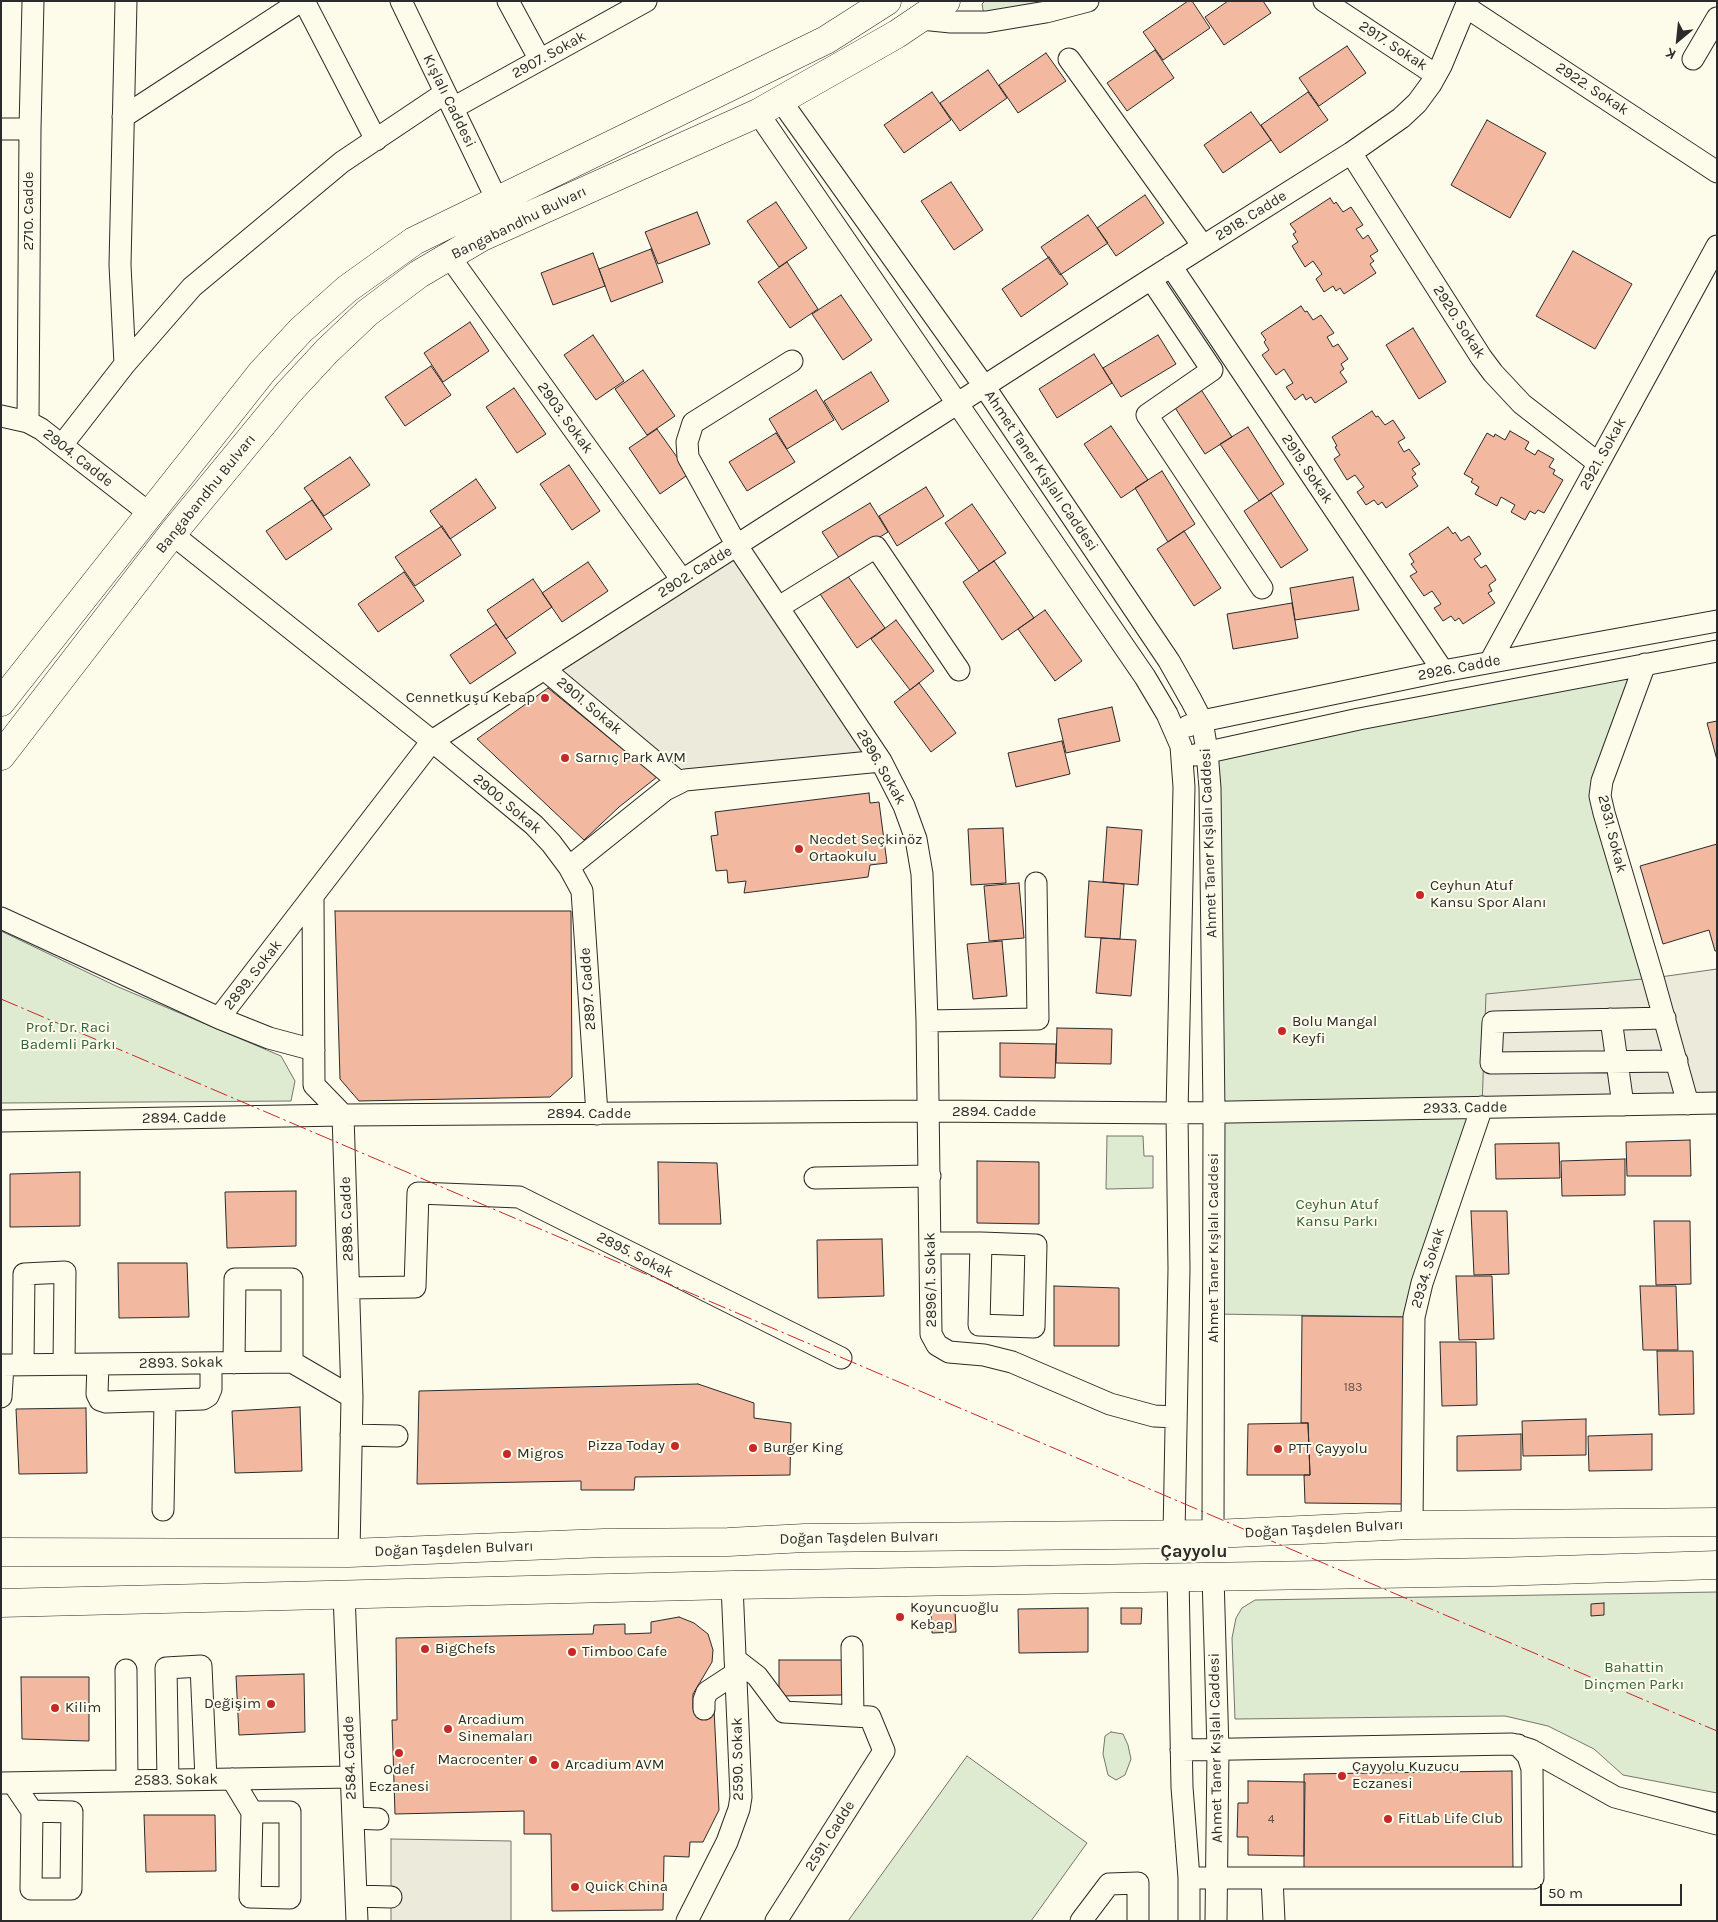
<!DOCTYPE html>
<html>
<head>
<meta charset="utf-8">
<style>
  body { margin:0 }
  #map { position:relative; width:1718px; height:1922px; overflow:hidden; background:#fdfbea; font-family:Karla,sans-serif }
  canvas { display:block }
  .frame { position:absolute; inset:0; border:2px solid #2b2b2b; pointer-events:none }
  .north { position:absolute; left:1653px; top:15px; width:50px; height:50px; -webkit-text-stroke:4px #fdfbea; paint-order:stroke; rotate:208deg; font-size:14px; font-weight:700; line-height:20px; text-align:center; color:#2b2b2b }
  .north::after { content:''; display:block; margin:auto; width:18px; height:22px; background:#2b2b2b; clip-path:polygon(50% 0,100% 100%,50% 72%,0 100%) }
  .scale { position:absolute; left:1540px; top:1884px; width:142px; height:22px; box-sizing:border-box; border:2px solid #2b2b2b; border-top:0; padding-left:6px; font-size:15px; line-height:18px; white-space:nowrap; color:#2b2b2b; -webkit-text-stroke:4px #fdfbea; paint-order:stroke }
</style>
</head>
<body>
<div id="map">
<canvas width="1718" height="1922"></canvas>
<div class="frame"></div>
<div class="north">K</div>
<div class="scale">50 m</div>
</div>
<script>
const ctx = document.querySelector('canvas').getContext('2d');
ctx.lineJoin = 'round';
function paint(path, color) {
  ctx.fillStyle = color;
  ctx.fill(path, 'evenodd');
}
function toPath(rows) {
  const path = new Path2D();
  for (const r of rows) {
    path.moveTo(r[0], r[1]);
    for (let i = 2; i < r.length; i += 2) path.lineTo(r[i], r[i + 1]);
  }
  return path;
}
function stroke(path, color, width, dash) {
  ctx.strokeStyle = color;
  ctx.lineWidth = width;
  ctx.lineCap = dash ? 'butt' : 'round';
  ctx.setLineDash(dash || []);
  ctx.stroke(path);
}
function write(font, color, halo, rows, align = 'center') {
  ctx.font = font + ' Karla,sans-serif';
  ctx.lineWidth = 4;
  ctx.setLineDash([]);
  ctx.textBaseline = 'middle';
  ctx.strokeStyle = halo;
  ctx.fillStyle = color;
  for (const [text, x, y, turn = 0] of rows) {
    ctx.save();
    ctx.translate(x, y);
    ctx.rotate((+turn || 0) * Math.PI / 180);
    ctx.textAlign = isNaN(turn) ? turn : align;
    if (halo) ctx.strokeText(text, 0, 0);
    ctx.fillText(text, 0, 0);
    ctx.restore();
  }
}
const green = toPath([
  [985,1,1046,1,984,15,982,4,985,1],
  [1645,664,1602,781,1653,978,1482,1107,1414,1317,1214,1314,1207,751,1645,664],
  [1,931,116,986,281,1056,295,1081,291,1101,1,1103,1,931],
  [1107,1136,1143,1136,1144,1156,1153,1156,1153,1188,1106,1189,1107,1136],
  [1717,1592,1717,1793,1623,1775,1594,1749,1548,1726,1505,1716,1235,1719,1232,1638,1236,1618,1242,1608,1255,1600,1717,1592],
  [1111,1732,1123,1734,1128,1745,1131,1759,1125,1775,1116,1780,1108,1775,1103,1754,1105,1736,1111,1732],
  [967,1756,1087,1843,1031,1921,848,1921,967,1756]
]);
paint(green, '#deebd1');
stroke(green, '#74746e', 1);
const parking = toPath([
  [737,546,881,761,685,780,544,669,737,546],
  [1717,969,1717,1103,1482,1107,1486,994,1653,978,1717,969],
  [391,1839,511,1841,511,1921,391,1921,391,1839]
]);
paint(parking, '#eceadb');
stroke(parking, '#74746e', 1);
const building = toPath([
  [1188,1,1192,1,1210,28,1163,60,1143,32,1188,1],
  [1228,1,1263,1,1271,13,1224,45,1205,17,1228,1],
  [1347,46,1366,73,1319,106,1299,78,1347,46],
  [1155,50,1174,78,1127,111,1107,83,1155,50],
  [1046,53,1066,81,1018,113,999,85,1046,53],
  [988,70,1007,98,960,131,940,103,988,70],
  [932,92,951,120,904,153,884,125,932,92],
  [1308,92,1328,120,1280,153,1261,125,1308,92],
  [1251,112,1271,140,1223,173,1204,145,1251,112],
  [1487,120,1546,153,1510,218,1451,185,1487,120],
  [951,182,983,230,954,250,921,201,951,182],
  [1145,195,1164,223,1116,256,1097,228,1145,195],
  [1330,198,1334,204,1336,202,1343,212,1351,207,1363,225,1356,229,1363,239,1368,235,1378,251,1370,256,1374,261,1370,264,1376,273,1344,294,1340,288,1336,291,1333,286,1324,292,1316,279,1322,274,1313,261,1305,267,1292,246,1298,242,1293,234,1296,232,1290,224,1330,198],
  [776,202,807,248,779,267,747,221,776,202],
  [697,212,710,244,658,264,645,232,697,212],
  [1088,215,1108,243,1060,275,1041,247,1088,215],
  [651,249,663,282,611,302,599,269,651,249],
  [1573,251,1632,284,1595,349,1536,316,1573,251],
  [593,253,605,286,553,305,541,273,593,253],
  [1049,257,1068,284,1021,317,1002,289,1049,257],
  [787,262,818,309,790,328,758,282,787,262],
  [841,295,872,340,843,360,812,314,841,295],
  [1301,306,1305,312,1307,311,1313,320,1321,315,1334,333,1327,337,1333,347,1338,344,1348,359,1341,364,1344,369,1340,372,1347,382,1315,403,1311,397,1306,400,1303,394,1295,400,1286,387,1293,383,1284,369,1276,375,1262,355,1269,350,1264,342,1266,340,1261,333,1301,306],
  [470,322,489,351,443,382,424,353,470,322],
  [1413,328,1446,382,1419,399,1386,345,1413,328],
  [593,335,624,381,596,400,564,355,593,335],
  [1158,335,1176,364,1121,397,1103,368,1158,335],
  [1094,354,1112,383,1057,418,1039,389,1094,354],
  [431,366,451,395,405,426,385,397,431,366],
  [643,370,675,416,647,435,615,389,643,370],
  [871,372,889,401,842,430,824,401,871,372],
  [1198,385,1232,437,1205,454,1172,403,1198,385],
  [514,388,546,434,517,453,486,407,514,388],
  [816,390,834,420,787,449,769,419,816,390],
  [1372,411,1376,417,1378,416,1385,425,1393,420,1405,438,1398,442,1404,452,1409,449,1420,464,1412,469,1416,474,1412,477,1418,486,1386,508,1382,502,1378,505,1374,500,1366,505,1357,492,1364,487,1355,475,1347,480,1334,459,1340,455,1335,447,1337,446,1332,437,1372,411],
  [1111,426,1148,480,1121,498,1084,444,1111,426],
  [1248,427,1284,484,1259,501,1220,444,1248,427],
  [657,429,689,474,660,494,629,448,657,429],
  [1510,431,1529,442,1525,449,1535,455,1538,450,1554,459,1549,467,1555,470,1553,474,1563,480,1544,513,1538,510,1535,514,1530,511,1525,520,1511,512,1515,505,1501,497,1497,506,1475,494,1479,487,1471,482,1473,479,1464,474,1487,433,1494,437,1495,434,1505,440,1510,431],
  [776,433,795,462,747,491,729,462,776,433],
  [350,457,370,485,324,516,304,488,350,457],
  [569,465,600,511,572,530,540,484,569,465],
  [1162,471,1195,524,1168,542,1135,488,1162,471],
  [476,479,496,508,450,539,430,511,476,479],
  [926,487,944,516,897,546,879,516,926,487],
  [1271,493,1308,550,1281,568,1244,511,1271,493],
  [312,500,332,529,286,560,266,531,312,500],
  [870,503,888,532,841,561,822,532,870,503],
  [972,504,1006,553,979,571,945,523,972,504],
  [442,526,461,555,415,586,395,557,442,526],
  [1448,527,1453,534,1455,532,1461,541,1469,536,1481,554,1474,559,1481,568,1486,565,1496,580,1489,585,1492,591,1488,593,1495,603,1463,624,1459,618,1455,621,1451,616,1443,621,1434,608,1441,604,1432,591,1424,596,1410,576,1417,572,1411,564,1414,562,1409,554,1448,527],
  [1184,531,1221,588,1194,606,1157,549,1184,531],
  [994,561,1034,618,1002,640,963,582,994,561],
  [588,562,608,591,562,622,542,593,588,562],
  [404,572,424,601,378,632,358,604,404,572],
  [847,575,885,628,857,648,820,594,847,575],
  [1353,577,1359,610,1295,620,1290,588,1353,577],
  [533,579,552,607,506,639,487,610,533,579],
  [1292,603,1298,638,1233,649,1227,614,1292,603],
  [1045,610,1082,661,1055,681,1018,629,1045,610],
  [896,620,934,671,910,690,871,639,896,620],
  [496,624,516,653,470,684,450,655,496,624],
  [919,683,956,733,931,752,894,702,919,683],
  [548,688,657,777,619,807,584,840,477,739,548,688],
  [1112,707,1120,741,1066,753,1058,719,1112,707],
  [1717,721,1717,760,1707,723,1717,721],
  [1062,741,1070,774,1016,787,1008,753,1062,741],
  [869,793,870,803,879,802,887,863,870,865,868,877,744,893,746,881,728,883,727,870,716,871,711,836,718,835,715,812,869,793],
  [1107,827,1142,830,1138,885,1103,882,1107,827],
  [1003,828,1006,883,971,885,968,829,1003,828],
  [1717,844,1717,951,1715,951,1709,930,1663,944,1640,866,1717,844],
  [1089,881,1124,884,1120,939,1085,937,1089,881],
  [1019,883,1024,938,989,941,984,886,1019,883],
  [335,911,571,911,572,1077,550,1097,359,1101,340,1079,335,911],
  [1101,938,1136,940,1131,996,1096,993,1101,938],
  [1002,941,1007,996,973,999,967,944,1002,941],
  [1057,1028,1112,1029,1111,1064,1056,1063,1057,1028],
  [1000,1043,1056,1044,1055,1078,1000,1077,1000,1043],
  [1690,1140,1691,1176,1627,1176,1626,1142,1690,1140],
  [1559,1143,1560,1178,1496,1179,1495,1144,1559,1143],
  [1625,1159,1625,1195,1562,1196,1561,1161,1625,1159],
  [977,1161,1039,1162,1039,1224,977,1223,977,1161],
  [658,1162,717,1163,721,1224,659,1224,658,1162],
  [80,1172,80,1226,10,1227,10,1174,80,1172],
  [296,1191,296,1246,227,1248,225,1192,296,1191],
  [1471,1211,1507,1211,1509,1274,1474,1275,1471,1211],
  [1654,1221,1690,1221,1691,1284,1656,1285,1654,1221],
  [882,1239,884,1296,818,1298,817,1240,882,1239],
  [118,1263,187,1263,189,1317,119,1318,118,1263],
  [1456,1276,1492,1276,1494,1339,1459,1340,1456,1276],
  [1054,1286,1119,1288,1119,1346,1054,1346,1054,1286],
  [1640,1286,1676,1286,1678,1350,1643,1350,1640,1286],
  [1302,1316,1410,1317,1405,1504,1305,1503,1304,1475,1310,1475,1308,1423,1301,1423,1302,1316],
  [1440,1342,1476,1342,1477,1405,1442,1406,1440,1342],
  [1657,1351,1693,1351,1694,1414,1659,1415,1657,1351],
  [698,1384,754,1403,754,1418,791,1423,790,1475,635,1477,634,1490,581,1490,581,1481,417,1484,419,1391,698,1384],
  [300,1407,302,1471,235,1473,232,1411,300,1407],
  [86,1408,87,1473,19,1474,16,1409,86,1408],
  [1586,1419,1586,1455,1523,1456,1522,1421,1586,1419],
  [1308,1423,1310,1475,1247,1475,1248,1424,1308,1423],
  [1521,1434,1521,1470,1457,1471,1457,1436,1521,1434],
  [1652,1434,1652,1470,1589,1471,1588,1436,1652,1434],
  [1604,1603,1604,1615,1591,1616,1591,1604,1604,1603],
  [1088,1608,1088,1652,1019,1653,1018,1609,1088,1608],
  [1121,1608,1142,1608,1141,1624,1121,1624,1121,1608],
  [955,1610,956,1632,932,1633,931,1611,955,1610],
  [679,1617,694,1623,708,1634,713,1650,712,1662,693,1694,693,1709,714,1709,719,1810,703,1842,690,1842,689,1857,664,1856,663,1910,552,1911,551,1834,524,1834,524,1811,395,1814,392,1720,397,1720,396,1638,593,1634,594,1625,625,1624,625,1634,651,1633,651,1622,679,1617],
  [779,1660,842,1660,843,1695,779,1696,779,1660],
  [304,1674,305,1732,239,1735,236,1676,304,1674],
  [21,1677,89,1677,89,1741,22,1739,21,1677],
  [1512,1771,1513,1870,1304,1868,1304,1774,1512,1771],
  [1248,1781,1305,1782,1304,1856,1248,1855,1248,1837,1237,1837,1238,1803,1248,1803,1248,1781],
  [144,1815,215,1815,216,1871,146,1872,144,1815]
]);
paint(building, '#f2b8a0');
stroke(building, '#2b2b2b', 1);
const minor = toPath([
  [304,1,376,140],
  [401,1,497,200],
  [508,1,540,60],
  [1324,1,1436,75],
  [1466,7,1717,172],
  [921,19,951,22,986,22,1046,12,1088,1],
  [1069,59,1203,246],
  [1693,59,1717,18],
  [781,101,984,386,1169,661,1191,700,1202,721,1207,751,1210,788,1214,1112,1213,1534],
  [453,108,646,1],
  [758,113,1145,677,1167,714,1181,746,1184,787,1177,1113,1179,1269,1174,1534],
  [123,117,301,1],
  [1,129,30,129],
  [1351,153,1481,357,1493,373,1522,404,1598,463],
  [449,256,682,580],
  [1171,266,1443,671],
  [1151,279,1212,370,1147,415,1262,588],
  [792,361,693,423,687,442,688,457,737,546,881,761,904,806,916,839,922,874,927,1021,931,1334,937,1345,949,1352,984,1355,1012,1362,1110,1404,1154,1416,1176,1417],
  [125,364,120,265,126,1],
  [1,416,28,422,41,429,149,513],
  [28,422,30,129,33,1],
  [62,445,125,364,192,287,342,162,445,93],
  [172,534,432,741,534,825,551,843,569,867,665,790,685,780,881,761],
  [779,607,876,547,959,670],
  [1490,662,1717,246],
  [1645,664,1602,781,1600,796,1604,813,1653,978,1688,1104],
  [544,669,679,782],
  [1188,726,1202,721,1443,671,1717,621],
  [1195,755,1359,719,1717,651],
  [569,867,582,891,597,1114],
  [313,897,314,1085,343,1115,352,1397,349,1553],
  [1,918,219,1018,432,741,1151,279,1351,153,1401,118,1417,103,1431,84,1441,66,1468,1],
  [219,1018,269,1038,314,1050],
  [1665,1018,1493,1022,1491,1063,1677,1061],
  [1611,1019,1623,1105],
  [927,1021,1038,1019,1036,883],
  [1,1121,343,1115,929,1111,1177,1113,1717,1103],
  [815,1178,930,1176],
  [931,1243,981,1243,1036,1245,1034,1327,979,1325,981,1243],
  [349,1288,415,1287,418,1193,519,1197,841,1358],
  [234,1363,235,1279,292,1279,292,1362],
  [23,1364,24,1274,65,1272,64,1364],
  [98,1364,97,1394,100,1400,106,1402,203,1399,208,1396,211,1389,211,1363],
  [1,1365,292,1362,352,1397],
  [1,1397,3,1365],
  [351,1435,397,1436],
  [163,1510,165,1401],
  [1412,1525,1414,1317,1422,1283,1482,1107],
  [1213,1576,1218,1750,1216,1921],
  [1178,1577,1182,1787,1189,1878,1189,1921],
  [344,1594,357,1921],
  [852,1647,853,1716],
  [735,1659,757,1676,784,1712,870,1717,884,1751,776,1921],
  [126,1670,127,1780],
  [704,1709,704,1700,707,1692,736,1673],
  [1181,1750,1512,1744,1531,1750,1615,1797,1717,1824],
  [232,1779,252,1812,250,1897,290,1898,290,1812,252,1812],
  [168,1780,166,1668,201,1666,206,1779],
  [1,1783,351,1777],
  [13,1783,32,1811,31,1889,71,1889,72,1812,32,1811],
  [353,1818,378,1819],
  [1189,1878,1533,1878,1532,1769,1528,1756,1518,1745],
  [1272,1878,1274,1921],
  [356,1896,391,1897],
  [687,1921,727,1842,739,1809,741,1797,732,1585],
  [1081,1921,1109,1884,1138,1883,1138,1921]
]);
const major = toPath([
  [1,702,262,372,301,330,347,289,414,241,826,40,887,1],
  [1,756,172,534,288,393,327,351,367,313,419,274,482,237,758,113,897,34,946,1],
  [1,1552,349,1553,604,1543,728,1542,805,1538,1213,1534,1412,1525,1717,1522],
  [1,1603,732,1585,1494,1572,1717,1565]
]);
stroke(minor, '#2b2b2b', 23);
stroke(major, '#2b2b2b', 29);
stroke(minor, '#fdfbea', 21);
stroke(major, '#fdfbea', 28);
stroke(toPath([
  [1,999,1717,1731]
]), '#c62828', 1, [18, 4, 2.5, 4]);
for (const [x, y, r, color] of [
  [545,698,5,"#c62828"],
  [565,758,5,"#c62828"],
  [799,849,5,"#c62828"],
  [1420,895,5,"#c62828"],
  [1282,1031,5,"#c62828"],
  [675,1446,5,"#c62828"],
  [753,1448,5,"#c62828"],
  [1278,1449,5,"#c62828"],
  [507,1454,5,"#c62828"],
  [900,1617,5,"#c62828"],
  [425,1649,5,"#c62828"],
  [572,1652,5,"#c62828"],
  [271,1704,5,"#c62828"],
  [55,1708,5,"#c62828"],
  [448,1729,5,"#c62828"],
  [399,1753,5,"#c62828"],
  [533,1760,5,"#c62828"],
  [555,1765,5,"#c62828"],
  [1342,1776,5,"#c62828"],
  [1388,1819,5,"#c62828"],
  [575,1887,5,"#c62828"]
]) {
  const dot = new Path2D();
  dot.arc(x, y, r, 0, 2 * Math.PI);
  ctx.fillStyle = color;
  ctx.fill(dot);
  stroke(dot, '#fdfbea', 2);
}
write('12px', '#5d4e48', null, [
  ["183",1353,1388],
  ["4",1271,1820]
]);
write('15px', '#2b2b2b', '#fdfbea', [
  ["2917. Sokak",1393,46,33],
  ["2907. Sokak",549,55,-29],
  ["2922. Sokak",1592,89,33],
  ["Kışlalı Caddesi",449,101,64],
  ["2710. Cadde",29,211,-90],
  ["2918. Cadde",1251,216,-32],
  ["Bangabandhu Bulvarı",519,223,-26],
  ["2920. Sokak",1459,322,57],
  ["2903. Sokak",565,418,54],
  ["2921. Sokak",1603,454,-61],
  ["2904. Cadde",78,458,38],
  ["2919. Sokak",1307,469,56],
  ["Ahmet Taner Kışlalı Caddesi",1041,471,56],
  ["Bangabandhu Bulvarı",206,494,-51],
  ["2902. Cadde",695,572,-32],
  ["2926. Cadde",1459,668,-11],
  ["2901. Sokak",589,706,40],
  ["2896. Sokak",881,767,60],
  ["2900. Sokak",507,804,40],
  ["2931. Sokak",1612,834,76],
  ["Ahmet Taner Kışlalı Caddesi",1209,843,-92],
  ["2899. Sokak",253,975,-52],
  ["2897. Cadde",588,989,-94],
  ["2933. Cadde",1465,1108,-1],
  ["2894. Cadde",994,1112],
  ["2894. Cadde",589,1114],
  ["2894. Cadde",184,1118,-1],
  ["2898. Cadde",347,1219,-92],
  ["Ahmet Taner Kışlalı Caddesi",1214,1248,-90],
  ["2895. Sokak",635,1255,27],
  ["2934. Sokak",1428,1268,-73],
  ["2896/1. Sokak",931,1280,-91],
  ["2893. Sokak",181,1363,-1],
  ["Doğan Taşdelen Bulvarı",1324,1529,-3],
  ["Doğan Taşdelen Bulvarı",859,1538,-1],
  ["Doğan Taşdelen Bulvarı",454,1549,-2],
  ["Ahmet Taner Kışlalı Caddesi",1216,1748,-91],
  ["2584. Cadde",350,1758,-92],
  ["2590. Sokak",738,1759,-91],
  ["2583. Sokak",176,1780,-1],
  ["2591. Cadde",830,1836,-58]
]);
write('15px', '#2b2b2b', '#fdfbea', [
  ["Cennetkuşu Kebap",535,698,"right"],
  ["Sarnıç Park AVM",575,758],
  ["Necdet Seçkinöz",809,840],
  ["Ortaokulu",809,857],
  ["Ceyhun Atuf",1430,886],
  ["Kansu Spor Alanı",1430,903],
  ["Bolu Mangal",1292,1022],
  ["Keyfi",1292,1039],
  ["Pizza Today",665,1446,"right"],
  ["Burger King",763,1448],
  ["PTT Çayyolu",1288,1449],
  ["Migros",517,1454],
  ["Koyuncuoğlu",910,1608],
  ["Kebap",910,1625],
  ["BigChefs",435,1649],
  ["Timboo Cafe",582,1652],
  ["Değişim",261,1704,"right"],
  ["Kilim",65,1708],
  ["Arcadium",458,1720],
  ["Sinemaları",458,1737],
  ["Macrocenter",523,1760,"right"],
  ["Arcadium AVM",565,1765],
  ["Çayyolu Kuzucu",1352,1767],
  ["Eczanesi",1352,1784],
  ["Odef",399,1770,"center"],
  ["Eczanesi",399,1787,"center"],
  ["FitLab Life Club",1398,1819],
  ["Quick China",585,1887]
], 'left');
write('15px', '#34623c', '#fdfbea', [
  ["Prof. Dr. Raci",68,1028],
  ["Bademli Parkı",68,1045],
  ["Ceyhun Atuf",1337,1205],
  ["Kansu Parkı",1337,1222],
  ["Bahattin",1634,1668],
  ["Dinçmen Parkı",1634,1685]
]);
write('bold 18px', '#2b2b2b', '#fdfbea', [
  ["Çayyolu",1194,1552]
]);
</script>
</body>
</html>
